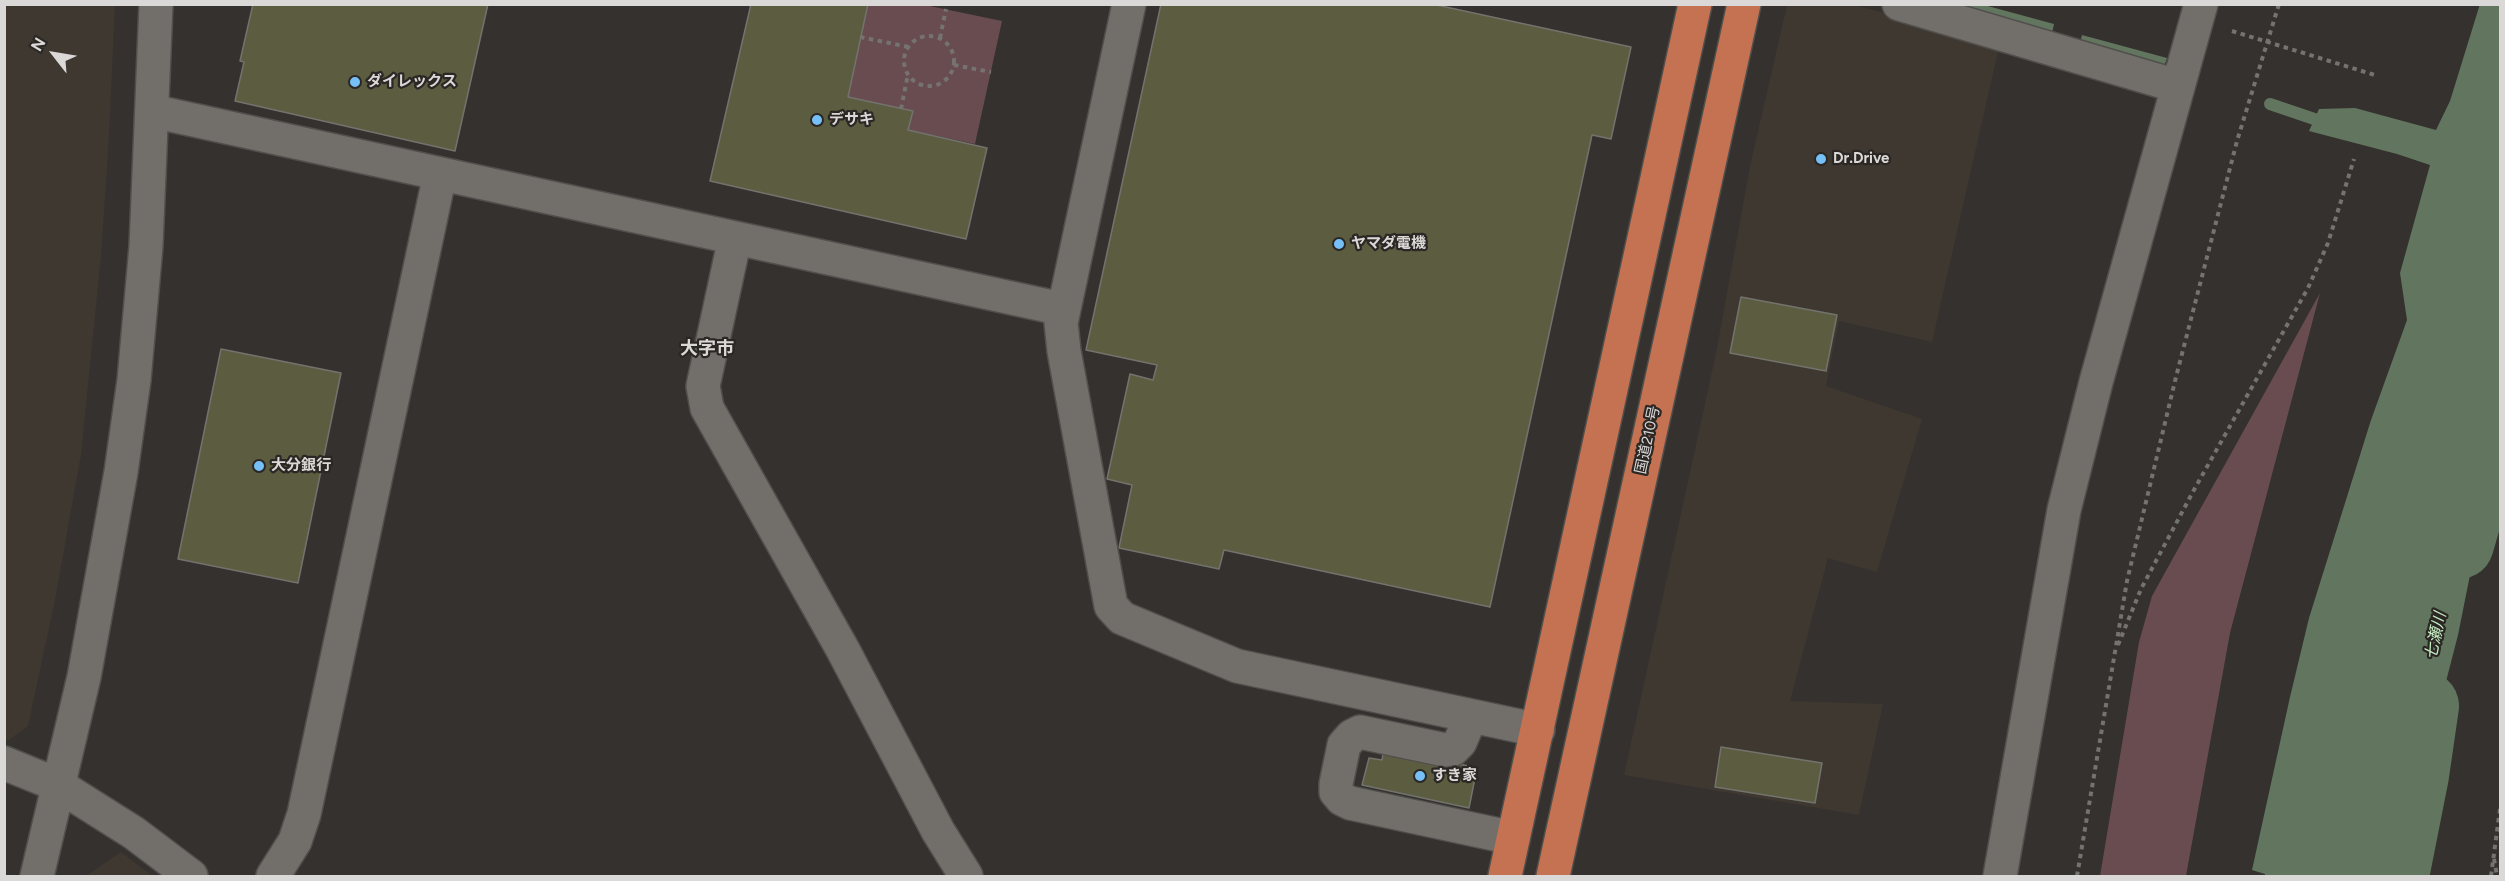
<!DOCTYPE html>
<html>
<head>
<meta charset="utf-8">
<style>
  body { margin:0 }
  #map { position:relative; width:2505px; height:881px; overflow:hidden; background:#34312e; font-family:Figtree,sans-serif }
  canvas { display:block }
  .frame { position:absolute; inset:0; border:6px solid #dbd9d7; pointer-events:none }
  .north { position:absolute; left:24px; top:24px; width:60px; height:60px; -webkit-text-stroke:4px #2a2724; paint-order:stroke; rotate:301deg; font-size:16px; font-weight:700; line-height:24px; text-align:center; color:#dbd9d7 }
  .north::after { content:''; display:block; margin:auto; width:21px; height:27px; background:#dbd9d7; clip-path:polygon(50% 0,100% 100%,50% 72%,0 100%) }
</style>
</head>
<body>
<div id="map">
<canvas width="2505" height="881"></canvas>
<div class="frame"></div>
<div class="north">N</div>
</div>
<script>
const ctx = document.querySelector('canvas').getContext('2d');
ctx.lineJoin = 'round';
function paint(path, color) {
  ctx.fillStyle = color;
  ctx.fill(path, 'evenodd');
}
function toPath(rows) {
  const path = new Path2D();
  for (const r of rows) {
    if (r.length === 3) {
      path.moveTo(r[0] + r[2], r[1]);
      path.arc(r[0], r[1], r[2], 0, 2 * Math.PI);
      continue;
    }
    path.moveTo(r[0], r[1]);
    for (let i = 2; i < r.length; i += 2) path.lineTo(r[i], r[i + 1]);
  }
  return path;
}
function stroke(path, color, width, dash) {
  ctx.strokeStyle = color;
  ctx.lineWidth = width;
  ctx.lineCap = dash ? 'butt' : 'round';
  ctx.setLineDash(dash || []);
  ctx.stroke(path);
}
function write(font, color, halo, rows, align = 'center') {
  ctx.font = font + ' Figtree,"Noto Sans JP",sans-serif';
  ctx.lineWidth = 4.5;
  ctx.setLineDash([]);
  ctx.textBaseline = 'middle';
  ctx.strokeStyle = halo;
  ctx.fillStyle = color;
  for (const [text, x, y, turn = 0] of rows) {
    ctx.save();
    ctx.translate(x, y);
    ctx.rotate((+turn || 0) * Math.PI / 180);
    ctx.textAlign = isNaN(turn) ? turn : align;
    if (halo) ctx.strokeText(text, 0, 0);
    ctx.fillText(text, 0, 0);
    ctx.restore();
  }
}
paint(toPath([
  [5,4,115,5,108,154,101,256,81,455,55,600,28,726,9,740,4,739],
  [1787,5,1854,5,2000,43,1932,342,1839,321,1826,386,1922,419,1877,572,1828,558,1790,701,1883,704,1859,815,1624,775,1716,353,1750,166],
  [121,852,152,876,86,876]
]), '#3f3830');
paint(toPath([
  [868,5,925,5,1002,21,975,144,908,130,912,111,848,97],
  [2320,293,2230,633,2186,876,2100,876,2139,642,2152,596]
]), '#684c50');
paint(toPath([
  [2480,4,2500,5,2500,406,2481,441,2490,458,2479,513,2466,559,2473,560,2458,635,2433,732,2428,774,2398,817,2381,876,2265,876,2265,874,2252,870,2290,697,2309,618,2371,420,2407,320,2400,273,2430,165,2397,154,2309,131,2319,109,2355,108,2436,130,2450,101],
  [1927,5,1984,5,2054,24,2050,42],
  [2082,35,2167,58,2161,75,2078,51]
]), '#62765f');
stroke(toPath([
  [2270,104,2329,124]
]), '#62765f', 12);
stroke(toPath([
  [2459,544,2500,400],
  [2394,876,2414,775,2424,706]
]), '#62765f', 70);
const building = toPath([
  [253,4,488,4,455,151,235,101,244,62,240,61,253,4],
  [751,4,868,4,848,97,913,111,908,130,987,148,966,239,710,181,751,4],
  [1161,4,1432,4,1631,47,1611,139,1592,135,1490,607,1224,550,1219,569,1119,548,1132,485,1107,479,1130,374,1153,380,1157,365,1086,350,1161,4],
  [1741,297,1837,315,1826,371,1730,353,1741,297],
  [221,349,341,373,298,583,178,559,221,349],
  [1384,747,1477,768,1469,808,1362,785,1369,758,1382,760,1384,747],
  [1721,747,1822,763,1815,803,1715,787,1721,747]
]);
paint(building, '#5c5c41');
stroke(building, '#73736e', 1.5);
const minor = toPath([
  [1129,4,1061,323,1064,351,1111,606,1122,618,1237,666,1538,730],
  [1899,4,2177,86],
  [152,111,1062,309],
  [735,238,703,386,707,408,843,650,938,831,966,876],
  [1471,716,1460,742,1453,749,1445,750,1360,732,1352,736,1344,745,1336,784,1336,792,1342,799,1350,803,1513,838],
  [4,763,58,785,134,833,191,876],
  [37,876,84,677,121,472,134,380,146,246,156,4],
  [273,876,295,841,304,814,440,174],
  [2000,876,2064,510,2096,382,2201,4]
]);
const highway = toPath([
  [1505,876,1695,4],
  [1553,876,1744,4]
]);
stroke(minor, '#514f4c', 36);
stroke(highway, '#514f4c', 36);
stroke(toPath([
  [2232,31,2378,76],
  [929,61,25],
  [860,37,909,47],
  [940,38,946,9],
  [954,65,991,72],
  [901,109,908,74],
  [2118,645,2141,589,2195,488,2308,288,2328,243,2354,159],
  [2494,859,2497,876],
  [2077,876,2127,581,2176,377,2237,141,2279,4],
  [2491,876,2500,809]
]), '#757370', 4, [4.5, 4.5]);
stroke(minor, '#726f6b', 33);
stroke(highway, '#c47251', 33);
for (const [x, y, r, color] of [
  [355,82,6,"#77c0f7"],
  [817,120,6,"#77c0f7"],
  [1821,159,6,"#77c0f7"],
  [1339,244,6,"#77c0f7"],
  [259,466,6,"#77c0f7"],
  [1420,776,6,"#77c0f7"]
]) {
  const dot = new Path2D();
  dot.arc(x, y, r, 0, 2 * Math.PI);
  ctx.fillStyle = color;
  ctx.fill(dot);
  stroke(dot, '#2a2724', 2);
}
write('bold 15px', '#dbd9d7', '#2a2724', [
  ["ダイレックス",367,82],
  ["デサキ",829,120],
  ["Dr.Drive",1833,159],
  ["ヤマダ電機",1351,244],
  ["大分銀行",271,466],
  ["すき家",1432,776]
], 'left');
write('15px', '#dbd9d7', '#2a2724', [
  ["国道210号",1648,440,-78]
]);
write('italic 16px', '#c8f0c4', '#2a2724', [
  ["七瀬川",2436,636,-78]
]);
write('bold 18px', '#dbd9d7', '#2a2724', [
  ["大字市",707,349]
]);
</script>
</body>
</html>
